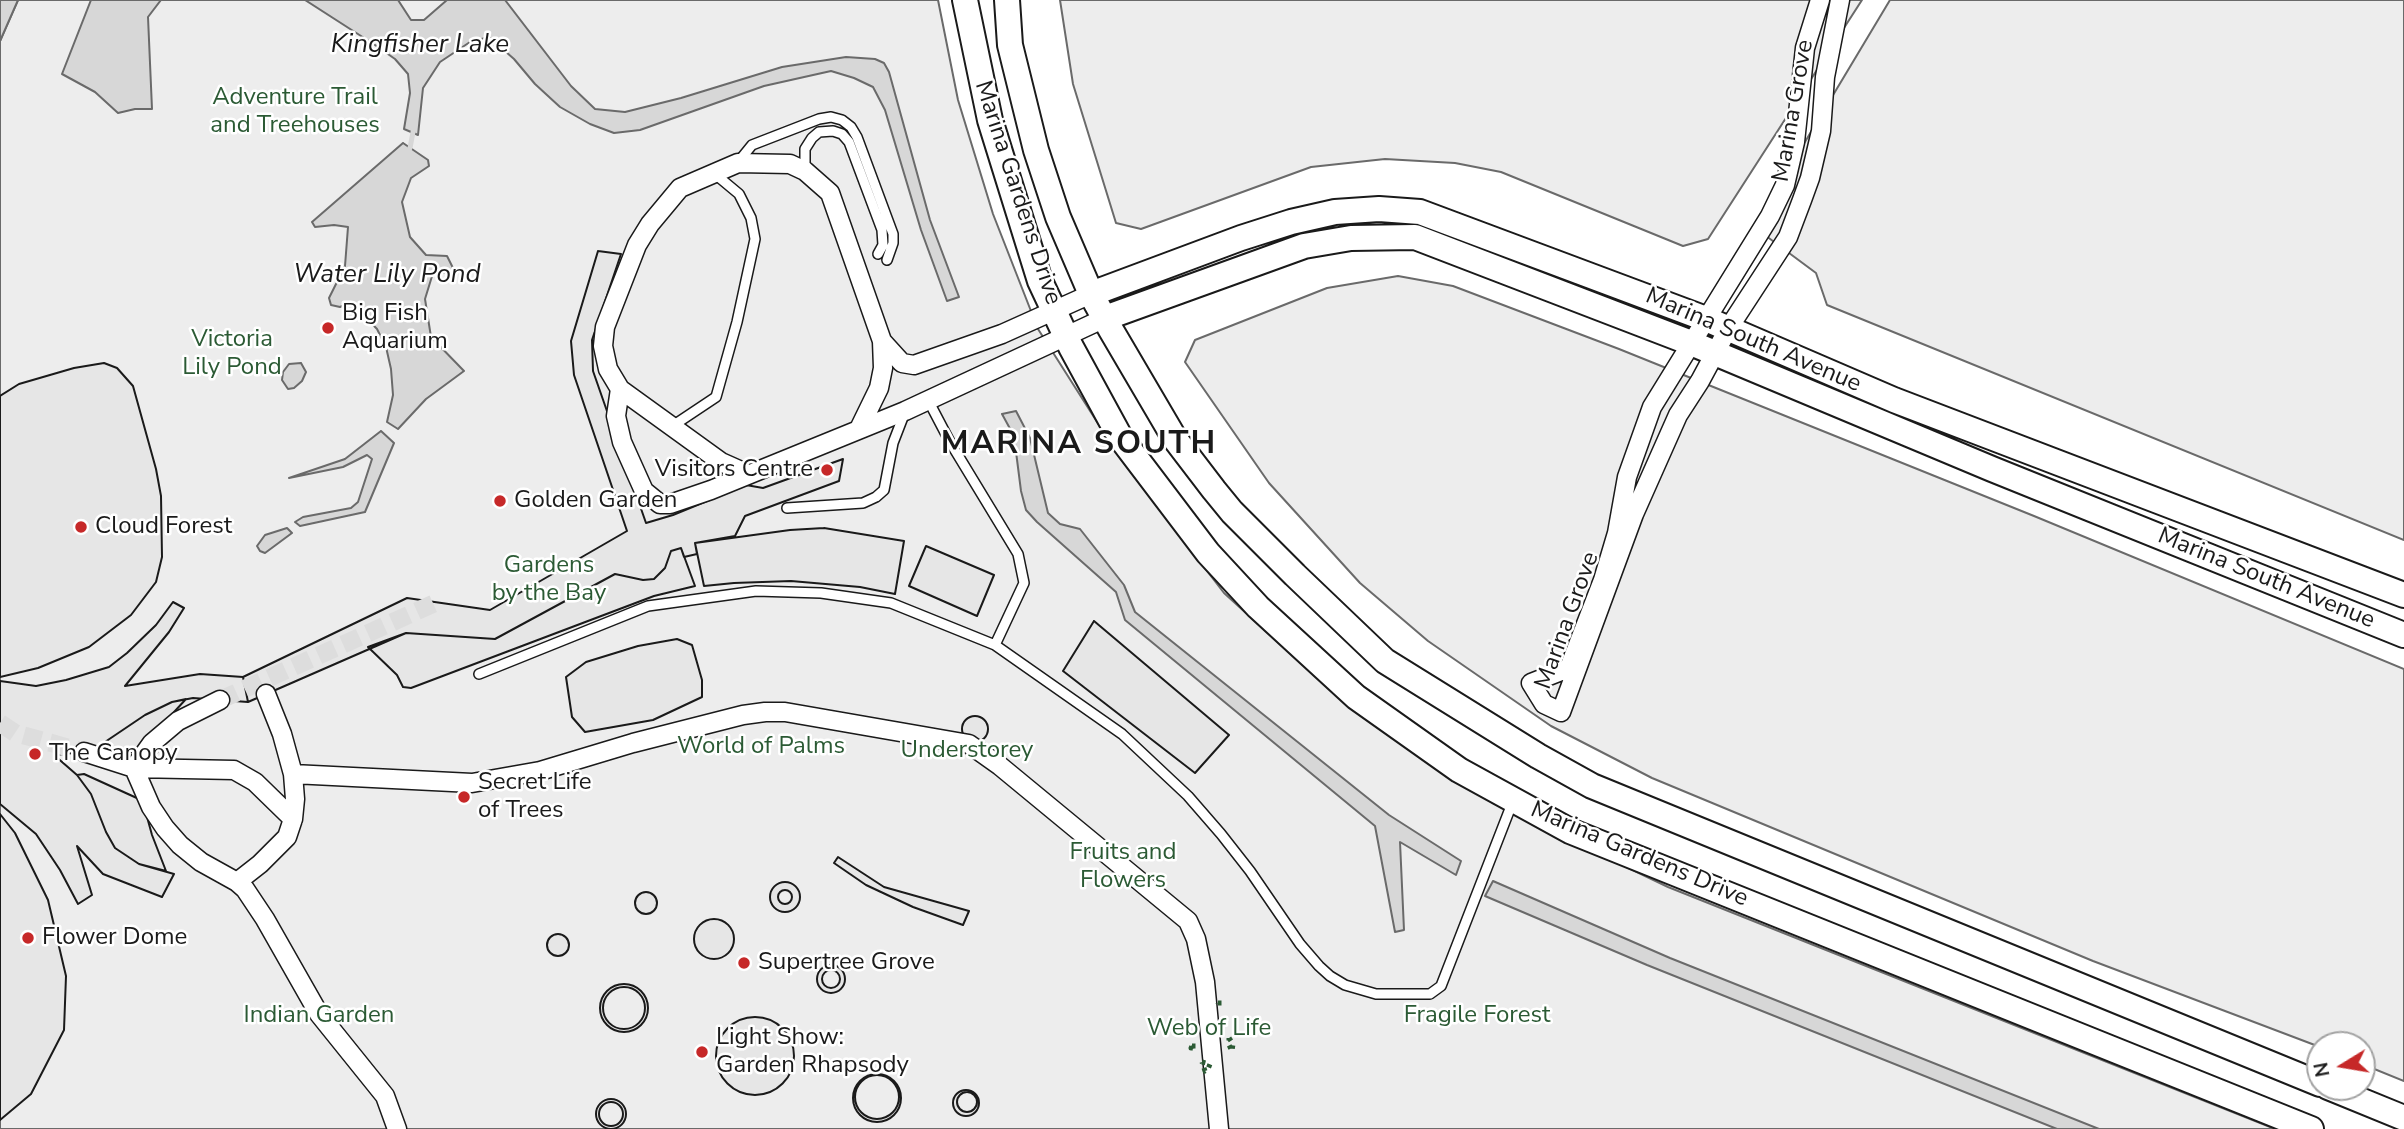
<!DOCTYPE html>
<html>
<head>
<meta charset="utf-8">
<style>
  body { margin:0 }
  #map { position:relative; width:2404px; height:1129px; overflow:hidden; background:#fff; font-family:"Nunito Sans",sans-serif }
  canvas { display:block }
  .north { position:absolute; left:2306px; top:1031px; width:70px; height:70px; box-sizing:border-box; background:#fff; border:2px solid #a3a3a3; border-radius:50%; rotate:259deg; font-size:19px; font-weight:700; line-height:28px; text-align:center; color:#1a1a1a }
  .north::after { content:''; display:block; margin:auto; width:24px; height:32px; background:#c62828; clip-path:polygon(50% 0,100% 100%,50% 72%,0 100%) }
</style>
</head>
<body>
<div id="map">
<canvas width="2404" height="1129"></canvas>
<div class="north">N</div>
</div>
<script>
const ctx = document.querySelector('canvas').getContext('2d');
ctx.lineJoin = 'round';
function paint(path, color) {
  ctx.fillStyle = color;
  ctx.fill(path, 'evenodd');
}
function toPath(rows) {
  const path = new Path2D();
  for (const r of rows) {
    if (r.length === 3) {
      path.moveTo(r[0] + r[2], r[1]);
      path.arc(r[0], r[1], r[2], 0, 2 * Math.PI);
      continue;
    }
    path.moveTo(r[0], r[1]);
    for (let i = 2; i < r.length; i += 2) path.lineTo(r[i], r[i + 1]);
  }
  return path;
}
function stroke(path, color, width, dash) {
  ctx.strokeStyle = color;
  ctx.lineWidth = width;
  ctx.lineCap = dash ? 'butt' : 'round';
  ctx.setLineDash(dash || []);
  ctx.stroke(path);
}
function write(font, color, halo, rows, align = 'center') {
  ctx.font = font + ' "Nunito Sans",sans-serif';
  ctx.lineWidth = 5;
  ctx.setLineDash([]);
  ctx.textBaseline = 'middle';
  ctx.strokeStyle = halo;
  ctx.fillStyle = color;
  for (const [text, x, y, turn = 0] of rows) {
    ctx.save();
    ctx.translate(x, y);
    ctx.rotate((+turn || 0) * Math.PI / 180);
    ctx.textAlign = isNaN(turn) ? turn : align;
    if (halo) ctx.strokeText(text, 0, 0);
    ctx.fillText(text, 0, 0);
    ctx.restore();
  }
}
const green = toPath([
  [18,0,938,0,958,100,993,214,1038,329,1120,458,1224,593,1348,706,1493,803,1668,887,2275,1129,0,1129,0,41,18,0],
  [1060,0,1862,0,1708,239,1683,246,1501,172,1455,163,1385,159,1311,167,1141,229,1116,223,1073,84,1060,0],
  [1890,0,2404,0,2404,540,1827,305,1816,273,1754,227,1890,0],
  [1398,276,1453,286,1619,349,2034,516,2404,669,2404,1081,2362,1064,2362,1045,2320,1045,2320,1047,2093,961,1652,778,1551,726,1428,641,1360,583,1269,483,1185,362,1195,340,1327,288,1398,276]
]);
paint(green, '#ededed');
stroke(green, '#6a6a6a', 2);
const water = toPath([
  [0,0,18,0,0,41,0,0],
  [91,0,161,0,148,17,152,109,135,109,118,113,95,92,62,74,91,0],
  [305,0,398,0,411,20,424,20,447,0,505,0,571,86,595,109,625,112,681,98,782,67,846,57,875,59,884,63,889,72,930,220,959,297,947,301,921,230,885,110,873,87,854,78,831,71,764,86,640,130,614,133,590,124,560,107,535,84,514,59,489,37,470,42,440,62,423,88,418,135,404,129,410,93,408,74,395,59,375,45,305,0],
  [403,143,428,160,429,166,411,178,402,202,410,237,426,255,447,256,455,272,433,273,425,299,431,337,464,371,426,399,398,429,387,422,393,395,391,369,386,347,377,329,351,302,340,307,331,305,329,298,345,266,348,227,334,225,315,227,312,222,403,143],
  [301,363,306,372,302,381,294,388,288,389,282,380,283,372,289,364,301,363],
  [1016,411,1030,438,1048,513,1060,524,1080,529,1124,585,1135,612,1389,815,1461,861,1456,875,1400,842,1404,930,1395,932,1375,826,1125,620,1116,592,1037,522,1026,510,1021,491,1014,436,1002,414,1016,411],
  [381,431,394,443,365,512,300,526,295,522,303,517,351,508,358,502,372,459,367,455,343,467,289,478,345,459,381,431],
  [287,528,292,533,265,553,260,551,257,546,265,535,287,528],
  [1493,881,1670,958,2099,1129,2057,1129,1647,965,1485,896,1493,881]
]);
paint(water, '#d7d7d7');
stroke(water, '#6a6a6a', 2);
stroke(toPath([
  [410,148,413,132]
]), '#d7d7d7', 5);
const building = toPath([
  [598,251,621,254,592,340,593,371,646,523,673,515,746,485,763,488,843,459,839,481,745,516,735,536,695,543,697,554,684,557,681,548,671,551,665,568,654,579,643,580,615,574,495,639,406,633,248,702,243,677,407,598,490,610,627,531,574,375,571,341,598,251],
  [104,363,117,368,133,386,156,469,161,496,162,557,156,582,131,615,89,647,38,668,0,677,0,396,19,384,74,368,104,363],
  [824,528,904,541,895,594,860,587,791,581,734,583,704,586,695,543,790,530,824,528],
  [926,546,994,575,977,616,909,586,926,546],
  [681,548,695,586,654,596,411,688,403,687,397,675,368,647,406,633,495,639,615,574,643,580,654,579,665,568,671,551,681,548],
  [173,602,184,608,169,632,125,686,200,674,243,677,248,702,193,698,172,702,145,715,99,746,84,752,54,755,77,775,91,794,106,832,115,848,139,864,174,874,162,897,103,874,77,846,92,895,78,904,60,870,36,834,0,804,0,681,36,686,66,680,109,667,127,653,156,625,173,602],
  [1094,621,1229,735,1195,773,1063,671,1094,621],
  [677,639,692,645,702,680,702,697,653,720,585,732,572,717,566,677,586,662,638,646,677,639],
  [186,699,142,747,133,752,116,753,99,746,145,715,172,702,186,699],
  [975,729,13],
  [84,774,139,799,144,806,152,835,166,871,139,864,115,848,106,832,91,794,77,775,84,774],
  [0,814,15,833,48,900,66,976,64,1030,31,1094,0,1120,0,814],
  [838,857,884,887,969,911,963,925,913,907,866,885,834,863,838,857],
  [785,897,15],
  [785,897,7],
  [646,903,11],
  [714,939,20],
  [558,945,11],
  [831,979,14],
  [831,979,9],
  [624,1008,24],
  [624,1008,21],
  [755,1056,39],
  [877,1098,24],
  [877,1097,22],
  [966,1103,13],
  [967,1102,10],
  [611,1114,15],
  [611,1114,12]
]);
paint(building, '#e6e6e6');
stroke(building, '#1a1a1a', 2);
stroke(toPath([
  [220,700,435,603],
  [0,723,15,733,84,752]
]), '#ddd', 18, [18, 9]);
const lane = toPath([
  [739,161,752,145,819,119,831,117,842,120,851,127,857,137,893,234,893,243,887,260],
  [805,171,805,149,812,138,819,132,833,131,842,134,849,142,882,230,883,245,878,254],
  [928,400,950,442,1018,554,1024,583,995,645],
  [671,427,716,397,737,322,755,239,751,218,739,194,715,174],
  [787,508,863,503,876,497,884,490,893,443,905,412],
  [479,674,648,606,756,591,821,593,891,603,995,645,1122,734,1188,796,1221,834,1250,871,1300,944,1319,966,1330,976,1345,985,1376,994,1430,994,1441,986,1513,801]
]);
const street = toPath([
  [1820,0,1805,48,1795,142,1785,185,1770,216,1652,407,1627,477,1617,533,1603,580,1569,668,1531,683,1544,704,1561,712,1634,514,1678,415,1700,381,1728,329,1788,237,1802,200,1810,178,1821,131,1825,77,1840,0],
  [882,341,902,363,914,365,1002,334,1091,294],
  [620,389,616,416,622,442,644,491,660,504,670,504,711,490,905,411,1105,318],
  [748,474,721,462,620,389,608,369,603,346,605,327,637,245,650,224,680,188,738,163,790,164,805,171,830,193,882,341,883,368,879,388,859,429],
  [84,752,134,768,234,770,255,782,293,819],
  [134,768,151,807,165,828,180,845,201,862,237,882,245,889,265,919,319,1014,385,1096,397,1129],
  [134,768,152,743,178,721,220,700],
  [293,774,472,783,540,771,633,743,743,715,765,712,785,712,969,744,1000,766,1188,921,1196,939,1205,982,1219,1129],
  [237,882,260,864,287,837,293,819,295,799,293,774,282,734,266,694]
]);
const secondary = toPath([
  [965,0,990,120,1040,281,1071,347,1120,437,1208,553,1258,607,1356,697,1459,770,1570,831,2311,1129],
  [1007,0,1010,45,1036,150,1058,217,1091,294,1111,330,1175,439,1214,490,1232,512,1295,575,1385,661,1538,756,1592,786,2320,1084],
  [1091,294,1241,238,1291,222,1335,212,1379,209,1420,212,1706,319,1894,400,2404,595],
  [1105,318,1304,246,1351,238,1415,237,1691,343,1992,469,2404,635],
  [2328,1087,2404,1118]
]);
stroke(lane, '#1a1a1a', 12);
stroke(street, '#1a1a1a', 21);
stroke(secondary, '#1a1a1a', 28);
stroke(lane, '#fff', 9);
stroke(street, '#fff', 18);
stroke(secondary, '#fff', 24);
stroke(toPath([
  [1218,1003,1222,1003,1218,1004,1218,1003],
  [1223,1019,1225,1019,1224,1022,1222,1021,1223,1019],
  [1179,1024,1184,1024,1187,1025,1183,1027,1179,1024],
  [1229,1038,1233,1044,1232,1051,1229,1045,1229,1038],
  [1192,1046,1196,1046,1195,1048,1191,1048,1192,1046],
  [1202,1062,1210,1064,1208,1069,1205,1071,1202,1062]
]), '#2b5a34', 5, [3.5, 5]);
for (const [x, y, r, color] of [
  [328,328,7,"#c62828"],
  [827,470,7,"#c62828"],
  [500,501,7,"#c62828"],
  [81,527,7,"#c62828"],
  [35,754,7,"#c62828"],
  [464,797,7,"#c62828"],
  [28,938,7,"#c62828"],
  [744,963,7,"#c62828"],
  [702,1052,7,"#c62828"]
]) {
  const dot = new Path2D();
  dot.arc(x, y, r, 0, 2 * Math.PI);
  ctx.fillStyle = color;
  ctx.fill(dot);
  stroke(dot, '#fff', 2.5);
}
write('24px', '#2b5a34', '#fff', [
  ["Adventure Trail",295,98],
  ["and Treehouses",295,126],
  ["Victoria",232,340],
  ["Lily Pond",232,368],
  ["Gardens",549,566],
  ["by the Bay",549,594],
  ["World of Palms",761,747],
  ["Understorey",967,751],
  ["Fruits and",1123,853],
  ["Flowers",1123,881],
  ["Indian Garden",319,1016],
  ["Fragile Forest",1477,1016],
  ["Web of Life",1209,1029]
]);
write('24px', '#1a1a1a', '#fff', [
  ["Marina Grove",1794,111,-80],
  ["Marina Gardens Drive",1017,193,72],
  ["Marina South Avenue",1753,341,23],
  ["Marina South Avenue",2266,579,22],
  ["Marina Grove",1568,621,-70],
  ["Marina Gardens Drive",1639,855,23]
]);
write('24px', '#1a1a1a', '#fff', [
  ["Big Fish",342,314],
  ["Aquarium",342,342],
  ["Visitors Centre",813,470,"right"],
  ["Golden Garden",514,501],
  ["Cloud Forest",95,527],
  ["The Canopy",49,754],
  ["Secret Life",478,783],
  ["of Trees",478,811],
  ["Flower Dome",42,938],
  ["Supertree Grove",758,963],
  ["Light Show:",716,1038],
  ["Garden Rhapsody",716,1066]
], 'left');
write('italic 26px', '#1a1a1a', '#fff', [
  ["Kingfisher Lake",420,46],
  ["Water Lily Pond",387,276]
]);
ctx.letterSpacing = '2px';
write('bold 32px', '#1a1a1a', '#fff', [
  ["MARINA SOUTH",1079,445]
]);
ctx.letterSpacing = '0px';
</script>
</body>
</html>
